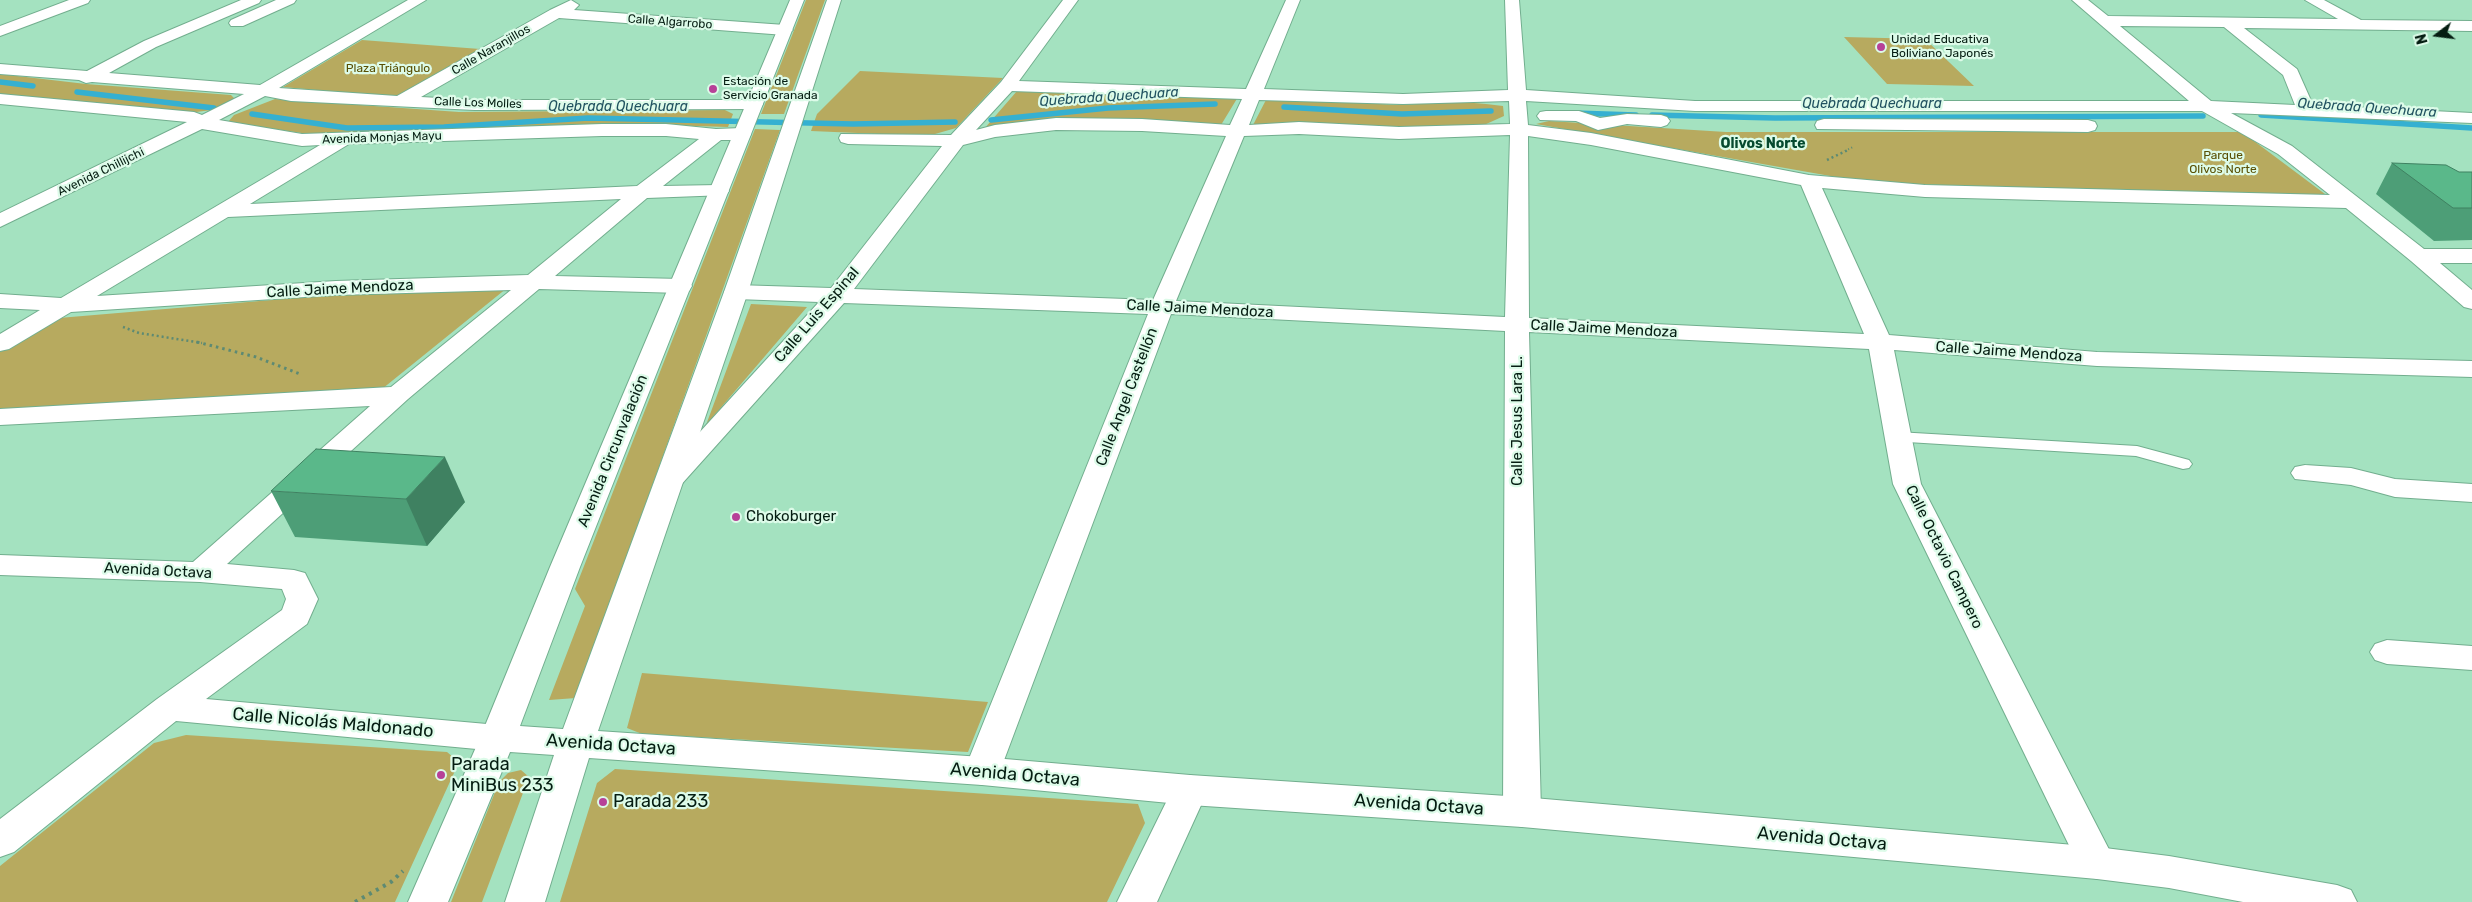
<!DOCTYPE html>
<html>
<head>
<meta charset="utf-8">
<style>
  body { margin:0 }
  #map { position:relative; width:2472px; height:902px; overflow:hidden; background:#a4e2c0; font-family:Rubik,sans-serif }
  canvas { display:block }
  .north { position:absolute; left:2412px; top:10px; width:50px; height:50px; -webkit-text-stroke:4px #ddfbe9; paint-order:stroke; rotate:255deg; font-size:14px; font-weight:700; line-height:20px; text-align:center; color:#051d12 }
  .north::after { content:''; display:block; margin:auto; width:18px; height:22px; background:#051d12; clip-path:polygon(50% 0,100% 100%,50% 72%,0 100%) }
</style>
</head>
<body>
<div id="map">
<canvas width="2472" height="902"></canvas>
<div class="north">N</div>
</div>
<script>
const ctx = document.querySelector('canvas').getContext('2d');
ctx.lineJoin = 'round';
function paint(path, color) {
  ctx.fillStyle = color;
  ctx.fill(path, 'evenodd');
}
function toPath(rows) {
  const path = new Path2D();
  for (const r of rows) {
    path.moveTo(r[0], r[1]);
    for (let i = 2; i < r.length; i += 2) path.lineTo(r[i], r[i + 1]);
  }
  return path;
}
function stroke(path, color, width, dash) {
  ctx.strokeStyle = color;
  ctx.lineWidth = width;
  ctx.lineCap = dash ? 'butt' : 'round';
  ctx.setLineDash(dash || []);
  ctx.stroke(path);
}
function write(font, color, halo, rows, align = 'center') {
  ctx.font = font + ' Rubik,sans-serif';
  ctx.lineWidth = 4.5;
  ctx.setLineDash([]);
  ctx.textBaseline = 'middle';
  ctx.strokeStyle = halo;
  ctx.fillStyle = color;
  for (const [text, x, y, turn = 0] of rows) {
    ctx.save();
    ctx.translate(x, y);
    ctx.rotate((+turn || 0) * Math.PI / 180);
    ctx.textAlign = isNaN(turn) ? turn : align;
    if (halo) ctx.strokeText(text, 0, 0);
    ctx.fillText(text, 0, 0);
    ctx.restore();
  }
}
paint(toPath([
  [806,0,825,0,784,114,761,114],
  [1844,37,1925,39,1974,86,1887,84],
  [362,40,480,49,395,97,283,87],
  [860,71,1003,78,956,128,928,136,811,131,817,114],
  [0,74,86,84,231,95,236,100,212,110,188,113,0,95],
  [1017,91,1238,97,1221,125,984,129],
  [1267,98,1397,105,1462,102,1486,104,1503,106,1504,116,1484,125,1456,128,1253,125],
  [275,99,459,112,725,110,733,114,728,127,629,124,404,133,308,134,228,122,234,115],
  [1549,121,1726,132,2242,132,2329,197,1911,184,1836,177,1536,124],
  [755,129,780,130,576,698,549,700,585,606,575,589],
  [507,288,382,389,0,409,0,352,59,318,319,296],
  [751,304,807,307,706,425],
  [642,673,988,702,968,752,642,734,627,728],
  [186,735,447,752,459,762,395,902,0,902,0,866,154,743],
  [615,769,1138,804,1145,823,1107,902,560,902,597,783],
  [521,770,529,777,482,902,451,902,499,782,508,773]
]), '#b7aa5f');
stroke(toPath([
  [0,82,33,86],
  [77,92,214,108],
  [1284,107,1402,114,1491,111],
  [1574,113,1636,115],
  [252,114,347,128,444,127,588,118,853,124,955,122],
  [1652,115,1775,118,2203,116],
  [2261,115,2472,128],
  [991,120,1108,108,1215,104]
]), '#35b0d1', 5.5);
const lane = toPath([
  [1897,432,2137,446,2189,460,2192,464,2189,468,2183,469,2136,456,1891,441,1888,437,1891,433,1897,432]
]);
const street = toPath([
  [69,0,90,0,88,3,0,36,0,26,69,0],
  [241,0,261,0,259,3,156,47,109,73,260,85,408,0,426,0,279,88,397,96,550,10,571,0,579,5,574,10,785,25,793,30,785,35,559,18,421,97,475,100,760,100,763,104,760,108,754,109,475,110,291,101,265,96,219,120,302,134,602,124,666,124,716,129,742,128,749,130,751,134,749,138,742,140,721,140,663,186,719,185,726,187,729,191,726,195,647,198,555,276,681,279,689,281,692,286,689,291,681,293,539,289,408,399,227,564,294,570,305,573,318,599,307,624,206,699,498,725,511,728,516,738,511,748,498,751,176,721,14,852,0,857,0,819,157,699,282,610,286,599,282,589,200,582,0,575,0,555,193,562,370,406,0,425,0,409,391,387,511,290,336,295,71,312,9,349,0,351,0,334,40,310,0,308,0,294,61,298,320,145,302,146,202,129,0,227,0,213,187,122,0,104,0,94,194,112,202,115,244,94,92,82,86,83,79,80,0,74,0,64,87,71,144,41,241,0],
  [602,136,666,136,699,139,637,186,250,204,349,144,602,136],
  [621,199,528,275,336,281,97,296,228,217,621,199],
  [276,0,296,0,294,3,243,26,231,26,229,23,231,20,276,0],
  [1063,0,1078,0,1019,81,1246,89,1286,0,1300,0,1264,89,1403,94,1508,90,1505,0,1519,0,1526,90,1695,101,2189,101,2072,0,2088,0,2108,16,2338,19,2305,0,2324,0,2361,20,2472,21,2472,31,2244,28,2297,69,2313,105,2472,113,2472,123,2231,113,2292,146,2424,249,2472,249,2472,263,2440,263,2472,290,2472,309,2464,307,2411,261,2346,208,1925,197,1822,188,1889,335,2097,352,2472,361,2472,377,2097,366,1894,350,1921,484,2116,863,2111,874,2097,879,2083,874,1893,484,1869,349,1529,332,1541,812,1535,823,1522,827,1509,823,1503,812,1505,331,1171,314,1000,771,995,781,982,785,969,781,964,771,1148,314,844,303,679,487,669,490,659,487,655,481,819,302,736,299,728,297,724,292,728,287,736,285,831,288,942,146,848,144,841,142,839,138,841,134,951,135,1001,82,1063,0],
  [2120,26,2224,27,2283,75,2295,105,2211,101,2120,26],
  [1012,91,1242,99,1230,125,1142,119,1056,118,995,125,976,130,1012,91],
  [1259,100,1403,104,1509,101,1510,124,1399,127,1299,122,1249,125,1259,100],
  [1526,101,1695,111,2202,111,2278,154,2330,195,1925,185,1809,175,1591,133,1528,125,1526,101],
  [1056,130,1142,131,1226,136,1153,300,854,289,963,145,995,137,1056,130],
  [1299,134,1399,139,1510,135,1505,317,1176,301,1244,136,1299,134],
  [1528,136,1591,145,1801,185,1864,334,1529,318,1528,136],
  [1546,111,1579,111,1600,118,1627,114,1661,115,1667,117,1670,121,1667,125,1661,127,1627,124,1598,130,1576,121,1540,120,1537,116,1540,112,1546,111],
  [1824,119,2088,120,2095,122,2097,126,2095,130,2088,132,1817,129,1815,125,1817,121,1824,119],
  [2305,465,2351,468,2395,479,2472,484,2472,502,2395,497,2351,485,2295,479,2291,473,2295,467,2305,465],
  [2387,640,2472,646,2472,670,2387,664,2375,660,2370,652,2375,644,2387,640],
  [1190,775,1203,780,1208,790,1157,902,1117,902,1177,780,1190,775]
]);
const secondary = toPath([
  [790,0,804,0,580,567,520,726,563,729,724,292,827,0,841,0,748,292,598,731,982,757,1190,775,1522,797,2097,847,2169,856,2337,885,2351,890,2357,902,2243,902,2169,888,2097,879,1522,827,1190,805,982,785,589,758,545,902,505,902,554,755,510,752,448,902,408,902,480,738,550,567,790,0]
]);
stroke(lane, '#72ae8e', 2);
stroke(street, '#72ae8e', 2);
stroke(secondary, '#72ae8e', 2);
stroke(toPath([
  [1845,151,1853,147]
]), '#5d8a73', 2, [1, 2.5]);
stroke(toPath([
  [1827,160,1848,150],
  [123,327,139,333,202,343]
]), '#5d8a73', 2.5, [2, 3]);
stroke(toPath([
  [197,342,256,357,300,374]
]), '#5d8a73', 3, [2.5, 4]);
stroke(toPath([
  [355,902,391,882,403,871]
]), '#5d8a73', 4, [3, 5]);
paint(lane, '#fff');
paint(street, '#fff');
paint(secondary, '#fff');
paint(toPath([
  [2392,163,2459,172,2472,172,2472,240,2434,241,2376,194],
  [271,491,465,502,427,546,295,537]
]), '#4d9e77');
paint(toPath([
  [445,457,465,502,427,546,406,499]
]), '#3f8161');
const building = toPath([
  [2392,163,2446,165,2459,172,2472,172,2472,208,2453,208,2392,163],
  [316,449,445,457,406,499,271,491,316,449]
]);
paint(building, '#5ab88a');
stroke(building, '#3f8161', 1);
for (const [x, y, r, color] of [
  [1881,47,5,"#b74198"],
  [713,89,5,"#b74198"],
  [736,517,5,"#b74198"],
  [441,775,5,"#b74198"],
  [603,802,5,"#b74198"]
]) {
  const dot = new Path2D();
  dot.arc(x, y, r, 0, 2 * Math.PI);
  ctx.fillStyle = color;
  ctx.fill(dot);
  stroke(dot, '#ddfbe9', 2);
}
write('12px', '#051d12', '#ddfbe9', [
  ["Calle Algarrobo",670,22,4],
  ["Calle Naranjillos",491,50,-30],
  ["Calle Los Molles",478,103,2],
  ["Avenida Monjas Mayu",382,138,-2],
  ["Avenida Chillijchi",101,172,-26]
]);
write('12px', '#051d12', '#ddfbe9', [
  ["Unidad Educativa",1891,40],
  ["Boliviano Japonés",1891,54],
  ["Estación de",723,82],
  ["Servicio Granada",723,96]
], 'left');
write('12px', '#584e02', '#ddfbe9', [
  ["Plaza Triángulo",388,69],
  ["Parque",2223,156],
  ["Olivos Norte",2223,170]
]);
write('italic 14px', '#215260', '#ddfbe9', [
  ["Quebrada Quechuara",1109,97,-4],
  ["Quebrada Quechuara",1872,104],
  ["Quebrada Quechuara",618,107],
  ["Quebrada Quechuara",2367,108,4]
]);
write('bold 14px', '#064a2f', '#ddfbe9', [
  ["Olivos Norte",1763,144]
]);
write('15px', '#051d12', '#ddfbe9', [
  ["Calle Jaime Mendoza",340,289,-3],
  ["Calle Jaime Mendoza",1200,309,3],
  ["Calle Luis Espinal",817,315,-49],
  ["Calle Jaime Mendoza",1604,329,3],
  ["Calle Jaime Mendoza",2009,352,4],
  ["Calle Angel Castellón",1127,397,-69],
  ["Calle Jesus Lara L.",1518,421,-90],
  ["Avenida Circunvalación",613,451,-68],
  ["Calle Octavio Campero",1944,557,64],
  ["Avenida Octava",158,571,3]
]);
write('15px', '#051d12', '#ddfbe9', [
  ["Chokoburger",746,517]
], 'left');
write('18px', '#051d12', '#ddfbe9', [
  ["Calle Nicolás Maldonado",333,723,5],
  ["Avenida Octava",611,745,4],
  ["Avenida Octava",1015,775,5],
  ["Avenida Octava",1419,805,4],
  ["Avenida Octava",1822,839,5]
]);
write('18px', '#051d12', '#ddfbe9', [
  ["Parada",451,765],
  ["MiniBus 233",451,786],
  ["Parada 233",613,802]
], 'left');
</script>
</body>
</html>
